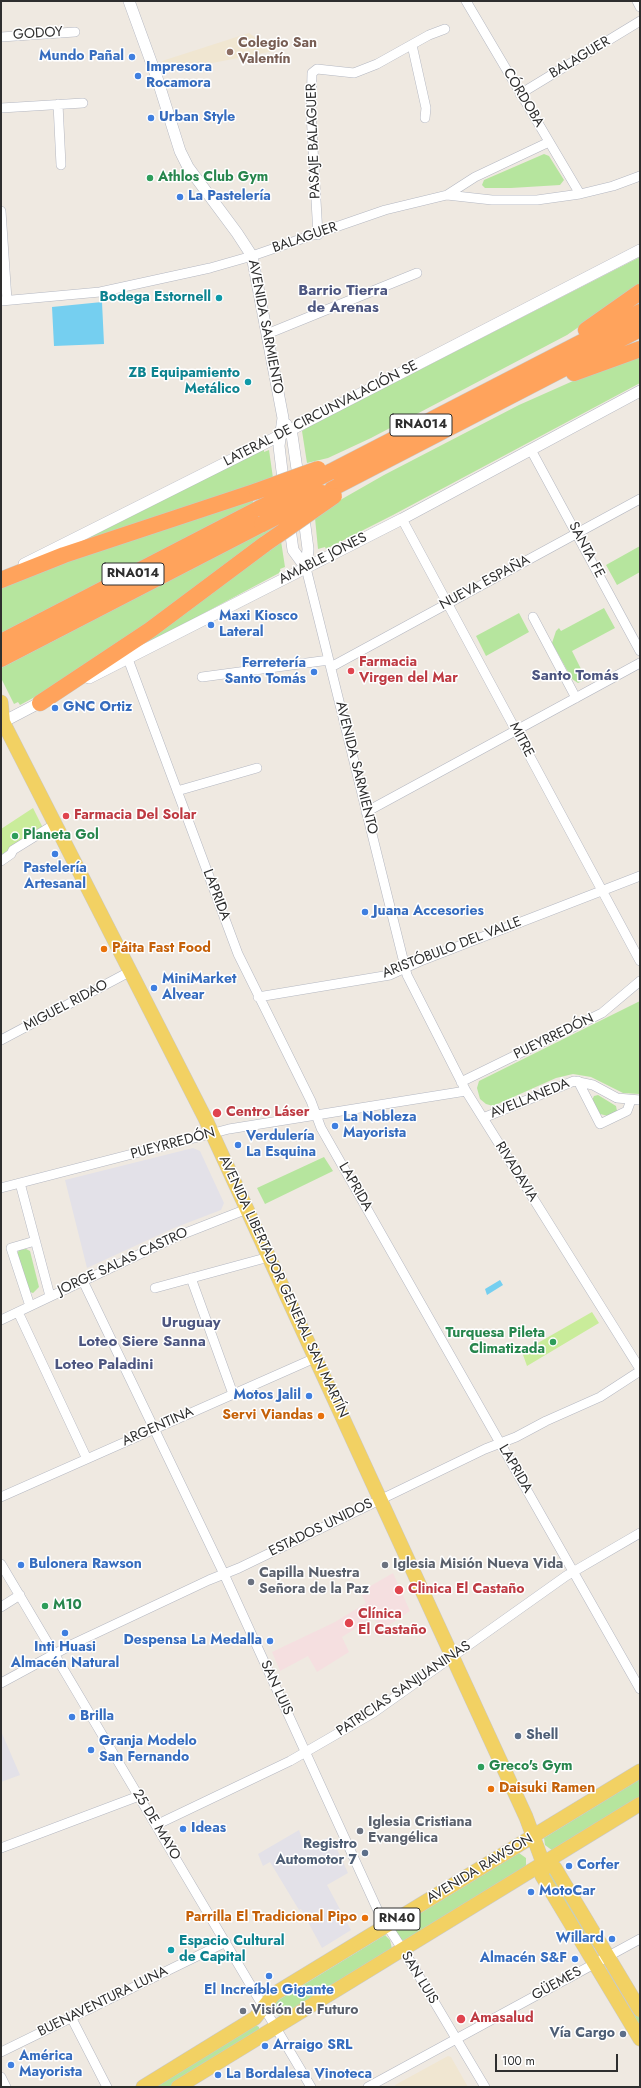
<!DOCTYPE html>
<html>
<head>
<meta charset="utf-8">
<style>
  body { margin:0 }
  #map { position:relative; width:641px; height:2088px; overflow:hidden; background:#efe9e1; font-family:Jost,sans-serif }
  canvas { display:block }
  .frame { position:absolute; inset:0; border:2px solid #2e2e2e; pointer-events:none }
  .scale { position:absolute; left:495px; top:2054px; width:123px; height:18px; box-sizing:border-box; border:2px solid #2e2e2e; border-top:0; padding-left:5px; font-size:12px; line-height:14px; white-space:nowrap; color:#2e2e2e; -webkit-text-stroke:3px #fff; paint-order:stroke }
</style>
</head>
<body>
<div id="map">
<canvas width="641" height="2088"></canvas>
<div class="frame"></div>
<div class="scale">100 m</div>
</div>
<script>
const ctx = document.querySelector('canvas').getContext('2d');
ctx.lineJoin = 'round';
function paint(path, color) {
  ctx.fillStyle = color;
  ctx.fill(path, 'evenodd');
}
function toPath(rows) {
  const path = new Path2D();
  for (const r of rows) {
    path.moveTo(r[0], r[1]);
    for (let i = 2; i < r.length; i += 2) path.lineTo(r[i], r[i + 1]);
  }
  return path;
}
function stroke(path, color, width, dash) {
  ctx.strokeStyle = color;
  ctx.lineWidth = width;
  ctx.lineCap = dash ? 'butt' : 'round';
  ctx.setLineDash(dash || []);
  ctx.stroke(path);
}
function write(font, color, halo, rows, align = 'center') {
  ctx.font = font + ' Jost,sans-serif';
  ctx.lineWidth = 3;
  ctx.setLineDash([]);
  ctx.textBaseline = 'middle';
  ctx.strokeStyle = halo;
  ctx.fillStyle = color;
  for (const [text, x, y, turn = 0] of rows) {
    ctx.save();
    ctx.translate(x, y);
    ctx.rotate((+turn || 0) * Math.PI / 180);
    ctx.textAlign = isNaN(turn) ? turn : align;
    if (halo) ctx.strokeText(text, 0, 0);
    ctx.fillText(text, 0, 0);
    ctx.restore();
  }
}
paint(toPath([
  [193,1148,200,1151,224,1203,221,1210,174,1228,87,1268,65,1180],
  [1,1731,20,1775,1,1782],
  [299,1830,306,1850,331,1836,348,1873,327,1885,351,1930,322,1948,301,1909,299,1910,270,1862,263,1866,258,1854]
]), '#e3e1e8');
paint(toPath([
  [249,33,274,51,166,72,162,61],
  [448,2056,451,2057,468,2087,396,2087,395,2085]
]), '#f0e6d1');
paint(toPath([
  [393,1573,410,1611,382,1630,373,1617,364,1623,342,1637,349,1652,317,1672,308,1656,280,1671,272,1652,335,1622,366,1603,360,1592]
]), '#f5dfe0');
paint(toPath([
  [544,154,549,156,564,180,560,185,511,188,485,188,482,185,484,180],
  [640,257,640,285,567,335,371,438,328,458,307,463,302,431,308,427],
  [640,355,640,383,393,515,326,549,325,547,318,549,315,518,335,503,384,475,519,405,600,369],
  [264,448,264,452,269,450,273,478,43,559],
  [253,497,253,503,241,510,1,633,1,585],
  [305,510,70,678,20,705,18,702,14,704,1,678,1,668],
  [281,541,285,567,280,569,281,572,105,666],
  [640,546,640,572,617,585,606,565],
  [604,608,615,628,572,651,582,671,592,676,578,683,572,679,552,643,556,631,559,628,561,631],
  [519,613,529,632,486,656,476,636],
  [640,1001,640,1094,623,1093,591,1077,573,1074,556,1078,493,1106,486,1104,480,1099,477,1088,479,1081],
  [598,1095,616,1106,617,1111,608,1116,600,1114,592,1100,594,1096],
  [324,1157,333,1171,265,1204,257,1188],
  [26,1249,30,1251,39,1287,33,1293,30,1292,17,1254,19,1250],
  [640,1779,640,1797,553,1851,545,1845,544,1838],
  [519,1853,526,1858,526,1867,405,1941,400,1939,396,1933,396,1928],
  [551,1871,595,1948,594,1948,547,1873],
  [385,1935,390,1940,392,1949,280,2017,274,2013,272,2004],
  [607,1969,610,1969,640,2018,640,2030,605,1971],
  [254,2024,259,2027,259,2032,169,2087,152,2087]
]), '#b6e59e');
paint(toPath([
  [33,808,43,828,1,855,1,829],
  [592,1312,599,1323,527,1366,522,1352]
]), '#c9ec9a');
paint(toPath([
  [102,302,104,344,54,346,52,307],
  [500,1280,503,1285,487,1295,485,1289]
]), '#75cff0');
const minor = toPath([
  [466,1,580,194],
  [637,1,640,7],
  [1,37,75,32],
  [412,45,426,108,425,118],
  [520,94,640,21],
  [58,104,61,165],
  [1,108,83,103],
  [447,195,492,200,537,200,580,194,613,186,640,176],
  [1,211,7,300],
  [318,235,311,113,312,73,317,69,354,73,377,64,429,35,445,29],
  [1,301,100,292,210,268,252,256,385,210,447,195,475,177,549,142],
  [267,334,417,273],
  [531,450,640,651],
  [402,519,640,961],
  [306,568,407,975,466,1091,640,1369],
  [533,617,576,698],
  [128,659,238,954,311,1101,321,1128,640,1689],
  [331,667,640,499],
  [202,677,329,660],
  [177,791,257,768],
  [366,812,640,663],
  [1,861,11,854,13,850,55,824],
  [258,997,390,975,423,960,640,876],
  [1,1040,131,971],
  [578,1081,600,1124,627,1111,631,1100],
  [461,1082,602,1013,640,981],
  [483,1118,574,1081,593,1085,617,1098,640,1100],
  [20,1183,50,1296],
  [1,1188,229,1129,466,1091],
  [191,1278,233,1394],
  [83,1281,224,1574,379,1913,410,1961,485,2087],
  [155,1288,269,1257],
  [30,1306,11,1248,35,1241],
  [18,1312,87,1459],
  [1,1320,178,1236,247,1209],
  [1,1497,315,1358],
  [1,1564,311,2087],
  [1,1607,20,1595],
  [1,1683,73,1644,209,1580,239,1568,485,1449,516,1437,546,1421,600,1397,640,1371],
  [156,1825,290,1761,373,1713,566,1576,640,1533],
  [1,1848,139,1796],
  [71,2017,107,2087],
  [1,2052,226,1942],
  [1,2077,6,2087],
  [368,2087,640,1939]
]);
const tertiary = toPath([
  [129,1,157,78,180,151,188,167,237,233,252,256,283,418,279,446,284,488],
  [286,424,292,435,299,483],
  [303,511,308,549,306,568],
  [289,521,293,550,306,568],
  [24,564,269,441,640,250],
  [89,678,402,519,640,391],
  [1,723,45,700]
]);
const primary = toPath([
  [1,702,3,722,205,1118,526,1817,543,1863,542,1876,640,2039],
  [543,1863,555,1868,640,2010],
  [143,2087,255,2018,274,1994,640,1771],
  [178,2087,640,1804]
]);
const motorway = toPath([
  [586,330,640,292],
  [574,373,640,349],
  [330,472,640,312],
  [333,488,640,329],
  [1,580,64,555,257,491],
  [1,642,260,508],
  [1,659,262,524],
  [40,703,150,630,265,544]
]);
stroke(minor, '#b4b7c1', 10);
stroke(tertiary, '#b4b7c1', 12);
stroke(primary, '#c9c9c9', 15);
stroke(motorway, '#c9c9c9', 17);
stroke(minor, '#fff', 9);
stroke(tertiary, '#fff', 11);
stroke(primary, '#f2d163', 14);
stroke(motorway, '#ffa35c', 16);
const motorwayBridge = toPath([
  [257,491,318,469],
  [260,508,330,472],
  [262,524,323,493],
  [265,544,334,496]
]);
stroke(motorwayBridge, '#c9c9c9', 17, []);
stroke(motorwayBridge, '#ffa35c', 16);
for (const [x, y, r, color] of [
  [230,52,4,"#8d6e63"],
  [132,57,4,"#3f7fe0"],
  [138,76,4,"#3f7fe0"],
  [151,118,4,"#3f7fe0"],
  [150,178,4,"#2e9e5b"],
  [180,197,4,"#3f7fe0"],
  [219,298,4,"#0f9aa8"],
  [248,382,4,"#0f9aa8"],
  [211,625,4,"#3f7fe0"],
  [351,671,4,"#e0444e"],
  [314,672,4,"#3f7fe0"],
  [55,708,4,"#3f7fe0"],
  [66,816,4,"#e0444e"],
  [15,836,4,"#2e9e5b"],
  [55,854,4,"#3f7fe0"],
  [365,912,4,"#3f7fe0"],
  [104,949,4,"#e8710a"],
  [154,988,4,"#3f7fe0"],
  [217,1113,5,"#e0444e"],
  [335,1126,4,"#3f7fe0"],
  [238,1145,4,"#3f7fe0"],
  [553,1342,4,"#2e9e5b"],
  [309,1396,4,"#3f7fe0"],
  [321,1416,4,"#e8710a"],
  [21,1565,4,"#3f7fe0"],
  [385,1565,4,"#6b7280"],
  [251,1582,4,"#6b7280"],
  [399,1590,5,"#e0444e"],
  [45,1606,4,"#2e9e5b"],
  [349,1623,5,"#e0444e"],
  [65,1633,4,"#3f7fe0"],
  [270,1641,4,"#3f7fe0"],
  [72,1717,4,"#3f7fe0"],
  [518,1736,4,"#5c6f8a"],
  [91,1750,4,"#3f7fe0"],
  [481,1767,4,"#2e9e5b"],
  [491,1789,4,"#e8710a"],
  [183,1829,4,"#3f7fe0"],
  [360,1831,4,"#6b7280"],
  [365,1853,4,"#5c6f8a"],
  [569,1866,4,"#3f7fe0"],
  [531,1892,4,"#3f7fe0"],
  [365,1918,4,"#e8710a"],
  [612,1939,4,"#3f7fe0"],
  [171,1950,4,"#0f9aa8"],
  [575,1959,4,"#3f7fe0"],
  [269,1976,4,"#3f7fe0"],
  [243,2011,4,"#6b7280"],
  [461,2019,5,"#e0444e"],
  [623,2034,4,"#5c6f8a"],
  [265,2046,4,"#3f7fe0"],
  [11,2065,4,"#3f7fe0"],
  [218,2075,4,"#3f7fe0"]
]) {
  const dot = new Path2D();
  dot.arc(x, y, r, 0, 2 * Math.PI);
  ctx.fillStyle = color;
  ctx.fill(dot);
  stroke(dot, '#fff', 1.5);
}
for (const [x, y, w] of [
  [421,425,62],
  [133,574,62],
  [397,1919,46]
]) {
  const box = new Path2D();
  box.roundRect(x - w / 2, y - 11, w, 22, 3);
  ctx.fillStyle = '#fff';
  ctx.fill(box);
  stroke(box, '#2e2e2e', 1);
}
write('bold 13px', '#2e2e2e', null, [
  ["RNA014",421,425],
  ["RNA014",133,574],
  ["RN40",397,1919]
]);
write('14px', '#2e2e2e', '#fff', [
  ["GODOY",38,34,-4],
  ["BALAGUER",580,58,-31],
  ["CÓRDOBA",523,98,59],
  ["PASAJE BALAGUER",314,141,-92],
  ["BALAGUER",305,238,-19],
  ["AVENIDA SARMIENTO",265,327,79],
  ["LATERAL DE CIRCUNVALACIÓN SE",321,414,-27],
  ["SANTA FE",586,550,62],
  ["AMABLE JONES",323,559,-27],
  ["NUEVA ESPAÑA",485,583,-28],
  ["MITRE",521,740,62],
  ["AVENIDA SARMIENTO",356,768,76],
  ["LAPRIDA",216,895,69],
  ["ARISTÓBULO DEL VALLE",452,948,-21],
  ["MIGUEL RIDAO",66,1006,-28],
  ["PUEYRREDÓN",554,1037,-26],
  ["AVELLANEDA",530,1099,-22],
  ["PUEYRREDÓN",173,1144,-15],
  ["RIVADAVIA",516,1172,58],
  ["LAPRIDA",355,1187,60],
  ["JORGE SALAS CASTRO",123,1262,-25],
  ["AVENIDA LIBERTADOR GENERAL SAN MARTÍN",283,1287,65],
  ["ARGENTINA",158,1427,-24],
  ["LAPRIDA",515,1469,60],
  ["ESTADOS UNIDOS",321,1528,-26],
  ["SAN LUIS",276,1688,65],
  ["PATRICIAS SANJUANINAS",404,1689,-34],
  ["25 DE MAYO",156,1825,59],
  ["AVENIDA RAWSON",480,1869,-31],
  ["SAN LUIS",419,1978,59],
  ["GÜEMES",557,1984,-29],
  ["BUENAVENTURA LUNA",103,2002,-26]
]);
write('bold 14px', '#785e54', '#fff', [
  ["Colegio San",238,44],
  ["Valentín",238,60]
], 'left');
write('bold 14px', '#366cbe', '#fff', [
  ["Mundo Pañal",124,57,"right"],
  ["Impresora",146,68],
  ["Rocamora",146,84],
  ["Urban Style",159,118],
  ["La Pastelería",188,197],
  ["Maxi Kiosco",219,617],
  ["Lateral",219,633],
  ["Ferretería",306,664,"right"],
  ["Santo Tomás",306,680,"right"],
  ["GNC Ortiz",63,708],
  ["Pastelería",55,869,"center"],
  ["Artesanal",55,885,"center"],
  ["Juana Accesories",373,912],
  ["MiniMarket",162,980],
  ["Alvear",162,996],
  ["La Nobleza",343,1118],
  ["Mayorista",343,1134],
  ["Verdulería",246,1137],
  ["La Esquina",246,1153],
  ["Motos Jalil",301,1396,"right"],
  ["Bulonera Rawson",29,1565],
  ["Despensa La Medalla",262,1641,"right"],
  ["Inti Huasi",65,1648,"center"],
  ["Almacén Natural",65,1664,"center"],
  ["Brilla",80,1717],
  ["Granja Modelo",99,1742],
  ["San Fernando",99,1758],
  ["Ideas",191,1829],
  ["Corfer",577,1866],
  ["MotoCar",539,1892],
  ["Willard",604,1939,"right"],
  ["Almacén S&F",567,1959,"right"],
  ["El Increíble Gigante",269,1991,"center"],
  ["Arraigo SRL",273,2046],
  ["América",19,2057],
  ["Mayorista",19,2073],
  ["La Bordalesa Vinoteca",226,2075]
], 'left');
write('bold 14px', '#27864d', '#fff', [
  ["Athlos Club Gym",158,178],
  ["Planeta Gol",23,836],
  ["Turquesa Pileta",545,1334,"right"],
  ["Climatizada",545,1350,"right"],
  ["M10",53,1606],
  ["Greco's Gym",489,1767]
], 'left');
write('bold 14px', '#0d838f', '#fff', [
  ["Bodega Estornell",211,298],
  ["ZB Equipamiento",240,374],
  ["Metálico",240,390],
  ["Espacio Cultural",179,1942,"left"],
  ["de Capital",179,1958,"left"]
], 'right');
write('bold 14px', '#be3a42', '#fff', [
  ["Farmacia",359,663],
  ["Virgen del Mar",359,679],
  ["Farmacia Del Solar",74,816],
  ["Centro Láser",226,1113],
  ["Clinica El Castaño",408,1590],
  ["Clínica",358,1615],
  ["El Castaño",358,1631],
  ["Amasalud",470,2019]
], 'left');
write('bold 14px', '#c56008', '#fff', [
  ["Páita Fast Food",112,949],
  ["Servi Viandas",313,1416,"right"],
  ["Daisuki Ramen",499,1789],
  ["Parrilla El Tradicional Pipo",357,1918,"right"]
], 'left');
write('bold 14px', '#5b616d', '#fff', [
  ["Iglesia Misión Nueva Vida",393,1565],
  ["Capilla Nuestra",259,1574],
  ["Señora de la Paz",259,1590],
  ["Iglesia Cristiana",368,1823],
  ["Evangélica",368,1839],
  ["Visión de Futuro",251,2011]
], 'left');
write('bold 14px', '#4e5e75', '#fff', [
  ["Shell",526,1736,"left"],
  ["Registro",357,1845],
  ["Automotor 7",357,1861],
  ["Vía Cargo",615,2034]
], 'right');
write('bold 15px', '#4d5680', '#fff', [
  ["Barrio Tierra",343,291],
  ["de Arenas",343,308],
  ["Santo Tomás",575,676],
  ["Uruguay",191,1323],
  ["Loteo Siere Sanna",142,1342],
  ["Loteo Paladini",104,1365]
]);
</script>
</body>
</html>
